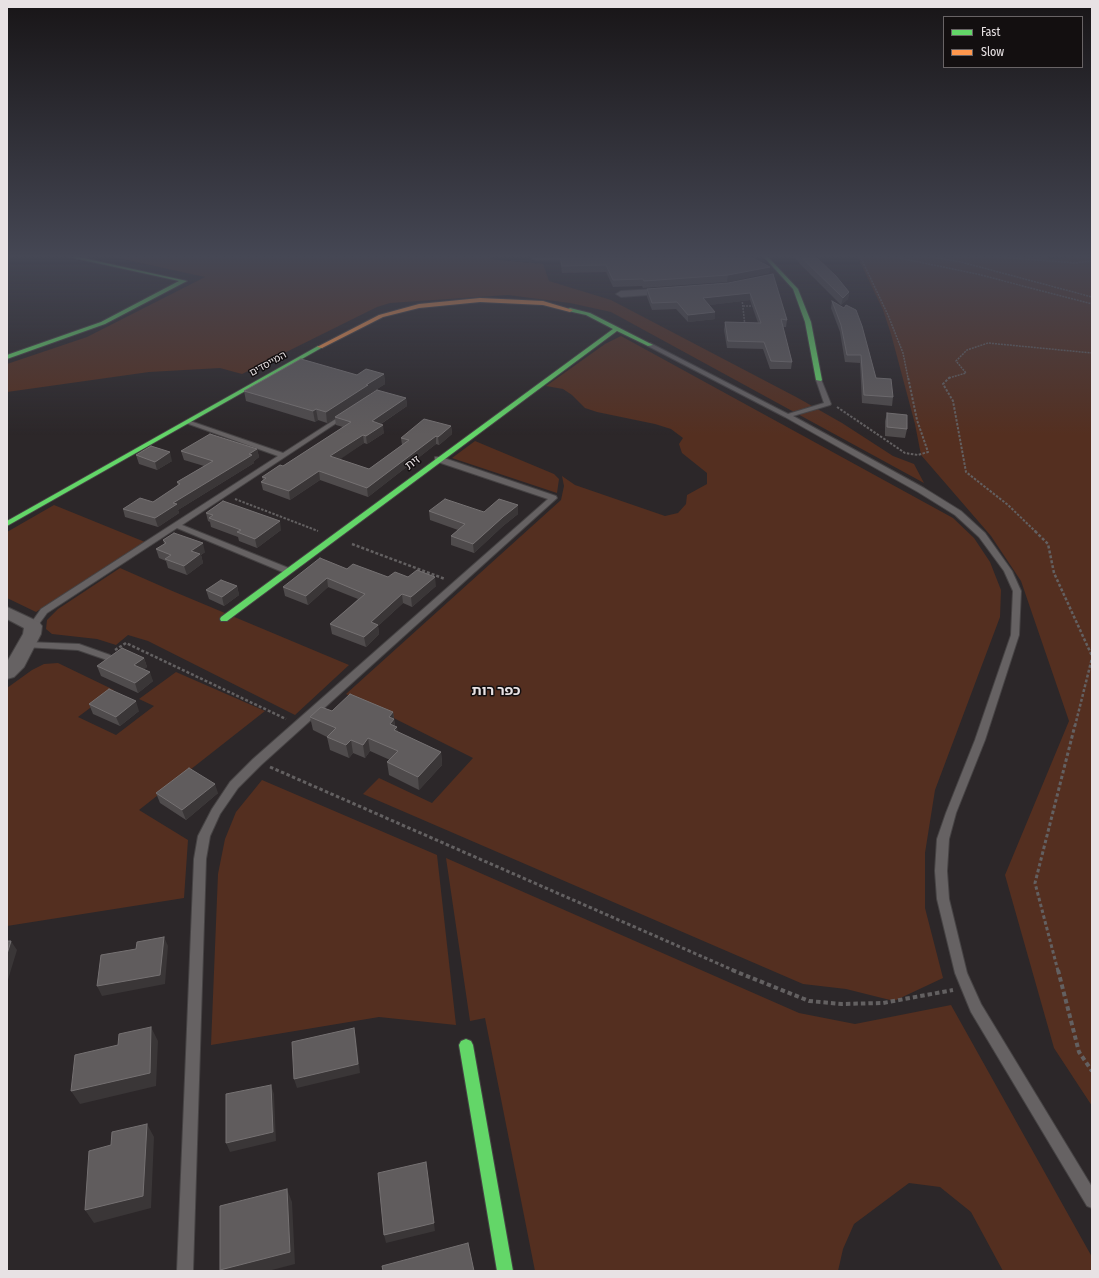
<!DOCTYPE html>
<html>
<head>
<meta charset="utf-8">
<style>
  body { margin:0 }
  #map { position:relative; width:1099px; height:1278px; overflow:hidden; background:#2c2729; font-family:"Fira Sans Condensed",sans-serif }
  canvas { display:block }
  .frame { position:absolute; inset:0; border:8px solid #e8e2e4; pointer-events:none }
  .legend { position:absolute; left:943px; top:16px; width:140px; height:52px; box-sizing:border-box; background:#130f10; border:1px solid #686365; margin:0; padding:5px 7px; list-style:none; font-size:12px; color:#e8e2e4 }
  .legend li { display:flex; align-items:center; gap:8px; height:20px }
  .legend b { width:20px; border:1px solid #686365 }
</style>
</head>
<body>
<div id="map">
<canvas width="1099" height="1278"></canvas>
<div class="frame"></div>
<ul class="legend">
<li><b style="height:5px;background:#63d668"></b>Fast</li>
<li><b style="height:5px;background:#ff974d"></b>Slow</li>
</ul>
</div>
<script>
const ctx = document.querySelector('canvas').getContext('2d');
ctx.lineJoin = 'round';
function paint(path, color) {
  ctx.fillStyle = color;
  ctx.fill(path, 'evenodd');
}
function toPath(rows) {
  const path = new Path2D();
  for (const r of rows) {
    path.moveTo(r[0], r[1]);
    for (let i = 2; i < r.length; i += 2) path.lineTo(r[i], r[i + 1]);
  }
  return path;
}
function stroke(path, color, width, dash) {
  ctx.strokeStyle = color;
  ctx.lineWidth = width;
  ctx.lineCap = dash ? 'butt' : 'round';
  ctx.setLineDash(dash || []);
  ctx.stroke(path);
}
function write(font, color, halo, rows, align = 'center') {
  ctx.font = font + ' "Fira Sans Condensed","Noto Sans Hebrew",sans-serif';
  ctx.lineWidth = 3;
  ctx.setLineDash([]);
  ctx.textBaseline = 'middle';
  ctx.strokeStyle = halo;
  ctx.fillStyle = color;
  for (const [text, x, y, turn = 0] of rows) {
    ctx.save();
    ctx.translate(x, y);
    ctx.rotate((+turn || 0) * Math.PI / 180);
    ctx.textAlign = isNaN(turn) ? turn : align;
    if (halo) ctx.strokeText(text, 0, 0);
    ctx.fillText(text, 0, 0);
    ctx.restore();
  }
}
paint(toPath([
  [108,256,490,256,490,259,543,264,549,281,611,300,798,398,842,423,893,456,914,464,924,483,611,312,570,303,508,295,390,303,377,307,242,374,220,368,149,372,7,392,7,364,87,337,205,277],
  [857,256,1044,256,1051,259,1092,256,1092,1106,1054,1048,1005,875,1069,721,1021,581,991,536,921,455,915,424,891,334,883,310],
  [621,336,953,518,974,538,990,562,1001,590,1000,617,935,790,925,853,925,908,943,978,894,1001,846,989,803,984,363,794,379,778,432,803,473,758,346,694,561,500,564,486,562,476,575,485,665,516,678,513,686,504,687,495,707,484,707,473,682,453,679,444,683,438,671,429,655,424,597,412,585,408,572,395,563,389,546,386,605,344],
  [475,441,554,474,559,479,557,493,452,458],
  [54,505,145,542,36,612,7,598,7,532],
  [120,568,170,590,349,665,295,715,148,641,128,635,116,645,97,639,52,634,46,629,47,620,58,609],
  [58,663,114,690,78,717,116,735,154,706,139,699,176,672,265,711,139,810,188,840,184,898,7,926,7,688,32,670,44,664],
  [262,780,437,855,456,1025,379,1017,211,1045,218,874,225,839,236,812],
  [446,858,799,1013,855,1024,951,1005,1092,1257,1092,1271,1003,1271,971,1212,940,1187,909,1183,854,1224,843,1249,838,1271,535,1271,485,1018,470,1021]
]), '#542f20');
const lane = toPath([
  [650,343,788,414,824,403,816,380,821,379,831,404,830,405,793,416,924,488,961,511,985,533,1012,571,1021,591,1019,635,985,740,956,813,949,839,947,871,949,899,967,973,981,1004,1092,1187,1092,1208,1087,1206,971,1012,955,973,937,899,935,871,937,839,946,813,975,740,1011,635,1013,591,1004,571,979,537,955,515,918,492,785,417,648,346,647,345,650,343],
  [345,413,348,415,347,416,182,525,291,569,292,571,291,573,285,573,177,528,47,613,36,628,30,628,29,626,41,609,278,456,186,423,186,421,190,421,283,453,345,413],
  [435,457,441,457,556,496,557,498,261,765,238,788,220,814,210,836,206,859,193,1271,177,1271,194,859,198,836,212,809,230,782,253,759,548,499,435,461,435,457],
  [27,642,79,644,110,655,112,657,107,660,78,650,24,647,22,645,27,642]
]);
const street = toPath([
  [532,256,631,256,626,259,536,260,532,259,532,256],
  [670,288,674,289,675,291,674,293,621,297,616,294,621,291,670,288],
  [7,607,39,622,42,626,41,634,24,667,14,677,7,679,7,662,23,634,24,628,7,619,7,607]
]);
const fast = toPath([
  [67,256,74,256,187,281,105,324,7,359,7,355,101,322,179,281,69,257,67,256],
  [763,256,767,256,798,289,811,322,822,380,821,381,816,380,805,322,793,289,763,256],
  [570,308,590,313,653,345,648,346,617,331,227,621,221,621,220,619,221,617,613,329,586,315,568,311,568,309,570,308],
  [318,346,323,347,7,526,7,521,318,346],
  [466,1039,471,1041,473,1045,513,1271,497,1271,459,1045,461,1041,466,1039]
]);
const slow = toPath([
  [480,298,543,301,573,310,570,312,543,305,480,302,419,308,383,317,322,348,317,347,379,315,419,304,480,298]
]);
stroke(lane, '#464344', 2);
stroke(street, '#464344', 2);
stroke(fast, '#464344', 2);
stroke(slow, '#464344', 2);
stroke(toPath([
  [860,256,888,315,903,353,908,378],
  [890,256,977,274,1092,304],
  [926,256,961,262,1092,297],
  [986,256,1075,263,1092,261],
  [742,299,745,326],
  [743,306,754,306],
  [949,378,966,373,956,361,967,350,988,343,1092,353]
]), '#636061', 1.5, [2, 1]);
stroke(toPath([
  [950,377,943,384,953,401,966,472,1008,505,1036,532],
  [837,407,905,453,918,455,928,452,917,420,908,377],
  [235,499,318,531]
]), '#636061', 2, [2.5, 1.5]);
stroke(toPath([
  [1035,531,1048,544,1054,573,1092,656],
  [352,544,445,579],
  [115,650,126,643,286,719],
  [1075,726,1092,658]
]), '#636061', 2.5, [3, 2]);
stroke(toPath([
  [270,767,735,971],
  [1058,971,1035,883,1075,725]
]), '#636061', 3, [3.5, 2.5]);
stroke(toPath([
  [732,970,809,1001,842,1004,883,1003,953,990],
  [1058,970,1079,1052,1092,1071]
]), '#636061', 4, [4.5, 3]);
paint(lane, '#666263');
paint(street, '#666263');
paint(fast, '#63d668');
paint(slow, '#ff974d');
paint(toPath([
  [560,256,770,267,769,273,727,282,643,288,642,286,613,287,606,272,562,273,560,261],
  [792,256,815,256,849,292,848,299,841,305],
  [773,274,787,320,786,327,783,327,792,362,791,369,770,369,763,349,727,348,724,330,725,322,758,323,750,300,709,305,715,319,688,322,676,309,652,310,647,297,647,289,728,283],
  [832,301,876,378,893,397,892,406,862,403,860,363,845,362,840,332,831,308],
  [384,374,385,384,369,394,369,395,406,398,407,406,381,424,384,433,367,444,364,443,339,459,369,469,402,445,401,438,451,426,452,434,439,445,436,444,368,497,320,480,290,500,263,490,261,482,263,480,262,477,283,466,343,427,336,425,335,418,327,423,318,420,315,422,246,401,244,391,357,375],
  [887,413,907,429,905,438,885,436,885,421],
  [257,449,259,457,254,461,254,463,178,510,179,513,158,527,125,517,123,509,153,502,178,486,177,482,204,466,184,460,181,451],
  [136,455,172,461,157,470,139,464],
  [518,505,518,514,503,526,474,553,451,545,451,536,458,530,430,520,429,511,484,512],
  [206,513,281,530,257,548,239,541,238,537,211,527,210,522,208,521],
  [163,540,205,552,201,555,203,563,187,575,168,568,166,561,159,558,156,549,164,544],
  [347,569,388,577,408,577,436,586,412,607,403,603,378,626,379,634,366,647,332,634,330,624,358,599,328,587,308,605,285,596,283,587],
  [237,586,239,595,224,606,209,599,206,590],
  [144,658,147,667,144,669,153,681,138,693,101,676,97,666],
  [89,704,139,711,120,726,93,714],
  [332,711,393,712,395,726,398,732,441,752,442,765,419,790,389,775,387,762,390,760,370,751,365,758,353,753,349,758,330,750,327,737,313,730,310,717],
  [156,793,218,793,186,820,160,803]
]), '#4f4b4c');
paint(toPath([
  [770,267,769,273,727,282,728,275],
  [849,292,848,299,841,305,843,298],
  [750,293,750,300,702,306,703,298],
  [715,312,715,319,688,322,688,315],
  [384,374,385,384,369,394,369,395,327,423,326,412,366,385],
  [406,398,407,406,373,429,372,421],
  [316,409,318,420,315,422,313,411],
  [383,425,384,433,367,444,366,436],
  [451,426,452,434,439,445,438,437],
  [363,435,364,443,332,465,330,456],
  [436,436,436,444,368,497,367,488],
  [257,449,259,457,254,461,254,463,178,510,179,513,158,527,155,518,173,503],
  [170,452,172,461,157,470,155,462],
  [319,471,320,480,290,500,289,491],
  [518,505,518,514,503,526,474,553,473,544,503,517],
  [280,521,281,530,257,548,255,539],
  [203,543,205,552,201,555,203,563,187,575,184,566,191,551],
  [435,577,436,586,412,607,411,597],
  [327,578,328,587,308,605,306,596],
  [237,586,239,595,224,606,222,597],
  [402,594,403,603,378,626,379,634,366,647,364,637,371,622],
  [144,658,147,667,138,674,134,665],
  [150,672,153,681,138,693,135,683],
  [136,701,139,711,120,726,116,717],
  [393,712,395,726,397,727,399,740,391,737,389,717],
  [368,738,370,751,365,758,363,745],
  [351,740,353,753,349,758,346,745],
  [441,752,442,765,419,790,418,777],
  [215,784,218,793,186,820,182,810],
  [164,937,168,946,165,984,102,996,97,986],
  [11,941,17,950,7,983,7,954],
  [151,1027,158,1041,156,1086,80,1104,71,1091],
  [354,1028,356,1037,360,1073,297,1088,294,1079],
  [271,1085,274,1094,276,1141,230,1152,226,1143],
  [147,1124,154,1137,151,1208,94,1223,85,1210],
  [426,1162,435,1231,386,1243,384,1235],
  [287,1189,292,1202,295,1264,268,1271,221,1271,220,1270]
]), '#3a3637');
const building = toPath([
  [560,256,749,256,770,267,728,275,644,281,643,279,613,280,606,265,562,266,560,256],
  [800,256,815,256,836,276,849,292,843,298,800,256],
  [773,274,787,320,781,319,792,362,771,361,764,342,728,341,725,322,761,323,750,293,703,298,715,312,688,315,677,302,652,303,647,289,728,283,773,274],
  [832,301,844,308,846,305,856,310,862,326,876,378,891,379,893,397,864,395,861,355,847,355,841,325,832,301],
  [301,359,357,375,366,369,384,374,366,385,368,385,326,412,316,409,313,411,244,391,301,359],
  [377,390,406,398,372,421,383,425,366,436,363,435,330,456,369,469,409,440,401,438,424,419,451,426,438,437,436,436,367,488,319,471,289,491,261,482,266,478,262,477,280,465,283,466,351,422,335,417,377,390],
  [887,413,907,415,907,429,887,427,887,413],
  [210,434,257,449,249,454,252,455,173,503,177,504,155,518,123,509,140,498,153,502,180,484,177,482,213,461,181,451,210,434],
  [151,446,170,452,155,462,136,455,151,446],
  [445,499,484,512,499,499,518,505,503,517,473,544,451,536,465,524,429,511,445,499],
  [223,501,280,521,255,539,237,532,241,530,209,518,213,515,206,513,223,501],
  [174,533,203,543,191,551,200,554,184,566,165,559,171,555,156,549,166,543,163,540,174,533],
  [320,558,347,569,353,564,388,577,395,572,408,577,417,570,435,577,411,597,402,594,371,622,378,625,364,637,330,624,365,594,327,578,306,596,283,587,320,558],
  [221,580,237,586,222,597,206,590,221,580],
  [122,648,144,658,134,665,150,672,135,683,97,666,122,648],
  [109,689,136,701,116,717,89,704,109,689],
  [350,694,393,712,389,717,394,719,390,724,397,727,394,730,441,752,418,777,387,762,398,751,368,738,363,745,351,740,346,745,327,737,336,728,310,717,321,707,332,711,350,694],
  [189,768,215,784,182,810,156,793,189,768],
  [164,937,160,975,97,986,101,955,136,949,137,942,164,937],
  [7,941,11,941,7,954,7,941],
  [151,1027,150,1073,71,1091,75,1055,118,1045,119,1034,151,1027],
  [354,1028,358,1064,294,1079,292,1042,354,1028],
  [271,1085,273,1132,226,1143,226,1094,271,1085],
  [147,1124,143,1196,85,1210,89,1151,111,1145,112,1132,147,1124],
  [426,1162,434,1223,384,1235,378,1173,426,1162],
  [287,1189,290,1252,220,1270,220,1206,287,1189],
  [468,1243,474,1271,383,1271,382,1266,468,1243]
]);
paint(building, '#605c5d');
stroke(building, '#757172', 1);
const sky = ctx.createLinearGradient(0, 0, 0, 435);
sky.addColorStop(0, '#181517');
sky.addColorStop(0.59, '#454754');
sky.addColorStop(1, '#45475400');
ctx.fillStyle = sky;
ctx.fillRect(0, 0, 1099, 435);
write('10px', '#e8e2e4', '#130f10', [
  ["המייסדים",268,364,-29]
]);
write('12px', '#e8e2e4', '#130f10', [
  ["זית",413,463,-37]
]);
write('bold 14px', '#e8e2e4', '#130f10', [
  ["כפר רות",496,691]
]);
</script>
</body>
</html>
